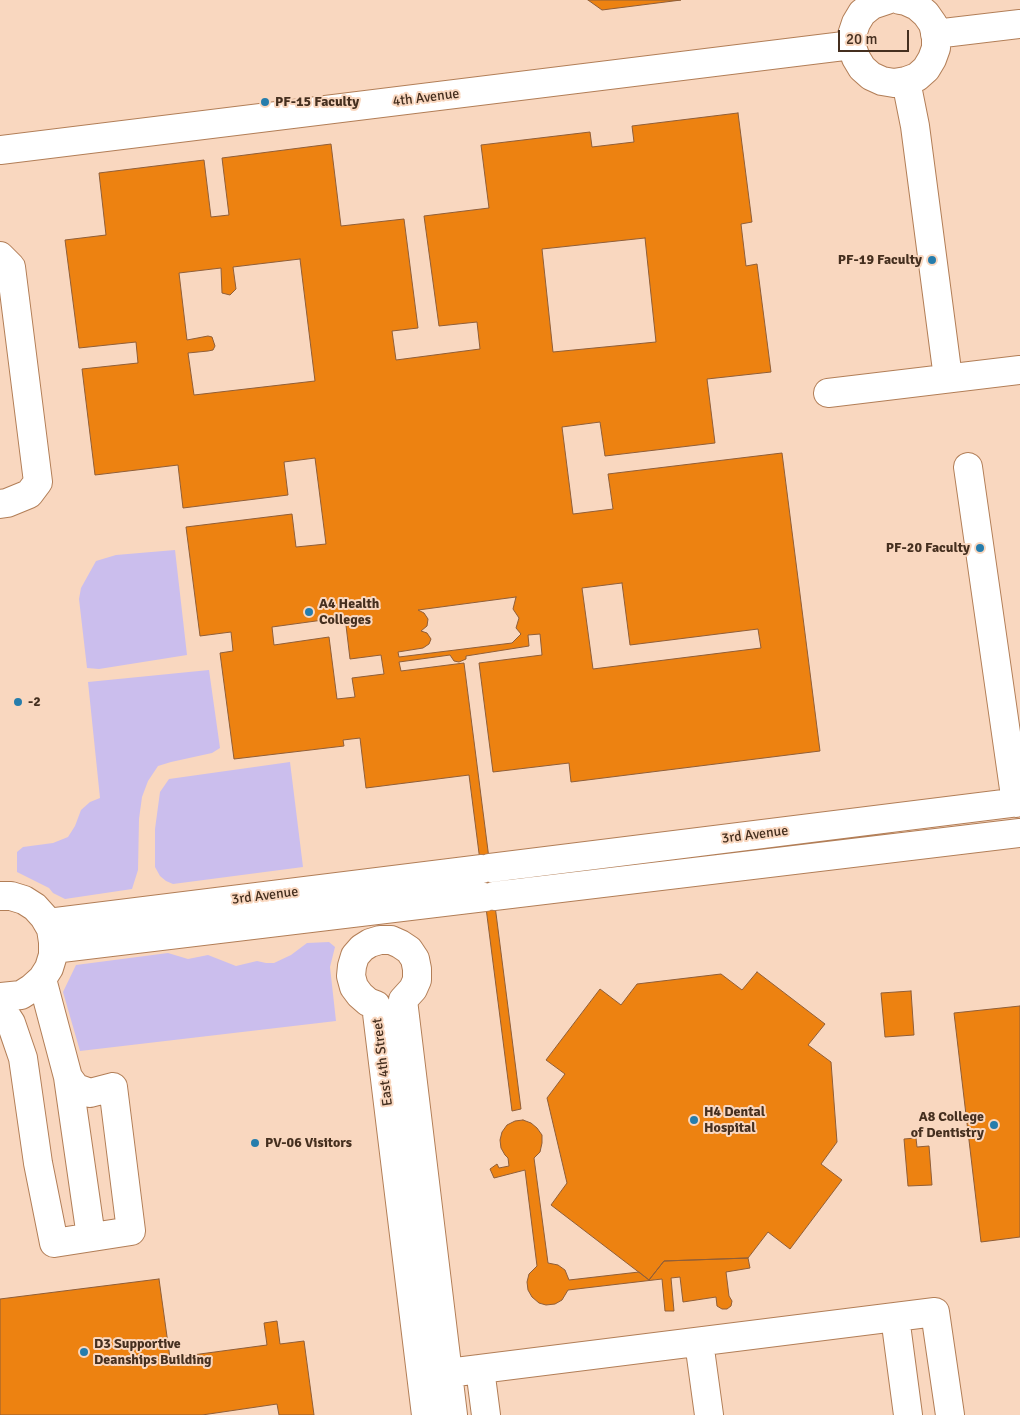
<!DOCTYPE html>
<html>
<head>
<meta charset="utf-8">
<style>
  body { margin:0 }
  #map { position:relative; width:1020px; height:1415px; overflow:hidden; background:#f9d7bf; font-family:Signika,sans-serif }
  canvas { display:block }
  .scale { position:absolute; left:838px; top:30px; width:71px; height:22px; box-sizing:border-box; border:2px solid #452f1f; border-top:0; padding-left:6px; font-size:15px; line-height:18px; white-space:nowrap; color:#452f1f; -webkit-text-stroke:4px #f9d7bf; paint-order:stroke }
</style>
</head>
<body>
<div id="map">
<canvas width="1020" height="1415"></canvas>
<div class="scale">20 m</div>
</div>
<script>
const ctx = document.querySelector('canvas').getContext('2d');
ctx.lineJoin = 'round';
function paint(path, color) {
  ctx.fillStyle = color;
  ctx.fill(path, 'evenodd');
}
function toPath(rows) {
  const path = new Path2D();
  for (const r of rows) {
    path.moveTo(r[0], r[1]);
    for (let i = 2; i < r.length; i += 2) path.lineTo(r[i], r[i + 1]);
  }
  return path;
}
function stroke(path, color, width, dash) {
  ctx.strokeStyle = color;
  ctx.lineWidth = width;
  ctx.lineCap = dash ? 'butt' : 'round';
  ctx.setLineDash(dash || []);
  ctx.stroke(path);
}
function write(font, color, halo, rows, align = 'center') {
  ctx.font = font + ' Signika,sans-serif';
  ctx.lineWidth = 4;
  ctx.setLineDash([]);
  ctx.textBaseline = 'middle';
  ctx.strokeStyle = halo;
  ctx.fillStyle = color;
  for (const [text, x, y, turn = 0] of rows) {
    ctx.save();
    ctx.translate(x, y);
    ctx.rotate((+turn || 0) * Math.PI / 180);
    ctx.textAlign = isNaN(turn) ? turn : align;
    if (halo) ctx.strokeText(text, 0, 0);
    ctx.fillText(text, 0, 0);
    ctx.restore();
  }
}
paint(toPath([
  [175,550,187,655,99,669,87,668,79,599,81,588,96,561,116,555],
  [209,670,220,748,212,753,171,762,158,766,148,781,142,797,139,819,138,870,132,889,65,899,53,893,49,888,17,872,17,852,23,847,53,843,68,837,75,826,81,810,90,802,100,798,88,682],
  [290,762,303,867,173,884,166,881,160,876,155,867,155,829,160,792,169,779],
  [329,942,335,947,330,967,336,1021,80,1051,63,992,76,965,168,953,188,959,208,955,236,966,257,961,266,963,274,963,291,955,307,943]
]), '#cbbeed');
const building = toPath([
  [588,0,681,0,602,10,588,0],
  [738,113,752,222,741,224,746,266,757,264,771,372,707,379,715,443,605,456,600,422,562,427,573,514,613,509,608,474,782,453,820,751,571,782,569,763,493,772,479,663,542,655,540,634,528,635,529,646,466,656,466,659,459,662,454,661,450,655,399,662,401,671,464,663,521,1109,512,1111,469,775,366,788,360,738,343,740,344,746,234,759,220,653,233,651,231,632,200,636,186,527,292,514,296,547,326,544,315,458,284,462,288,495,183,508,178,465,95,475,82,369,138,363,136,342,79,348,65,240,106,235,99,173,204,160,211,217,229,215,222,158,331,144,341,226,404,219,418,328,392,331,396,360,480,349,477,322,439,326,424,216,489,208,481,145,590,132,592,147,634,142,632,126,738,113],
  [645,238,656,342,553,352,542,249,645,238],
  [300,259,315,381,194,395,188,353,208,351,213,350,215,346,212,337,208,336,187,340,179,273,221,268,222,293,230,295,236,289,233,267,300,259],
  [622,583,630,645,758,629,761,648,593,669,582,588,622,583],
  [516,597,513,609,519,618,516,628,521,634,512,643,399,657,398,652,423,648,429,644,431,639,427,633,421,631,427,626,428,619,424,613,418,610,516,597],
  [345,617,350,659,381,655,384,674,352,678,355,697,337,699,329,637,274,645,272,627,345,617],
  [757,972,825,1024,808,1045,831,1062,837,1142,821,1164,842,1180,790,1249,768,1232,748,1258,664,1261,649,1280,551,1205,567,1183,547,1098,565,1074,546,1060,600,989,621,1005,637,984,721,974,742,990,757,972],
  [911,991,914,1035,885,1037,881,993,911,991],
  [1020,1006,1020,1237,981,1242,954,1013,1020,1006],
  [523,1120,531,1123,537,1128,542,1135,542,1143,540,1152,534,1158,548,1263,558,1265,565,1270,569,1280,639,1272,649,1280,664,1261,748,1258,750,1268,726,1272,729,1296,732,1301,731,1306,727,1309,722,1309,717,1306,716,1297,683,1302,680,1277,671,1278,674,1311,665,1311,662,1279,568,1290,562,1300,555,1304,546,1305,539,1303,532,1297,528,1290,527,1282,529,1274,537,1266,525,1170,494,1178,490,1169,497,1164,499,1168,509,1166,508,1158,505,1155,501,1148,500,1140,502,1132,507,1125,515,1121,523,1120],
  [916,1138,917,1147,929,1146,932,1185,908,1186,904,1139,916,1138],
  [159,1279,170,1358,267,1345,264,1323,277,1321,280,1344,304,1341,314,1415,279,1415,277,1404,202,1415,0,1415,0,1299,159,1279]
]);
paint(building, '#ed8211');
stroke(building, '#905e38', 1);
const minor = toPath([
  [887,0,872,5,862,13,856,23,852,35,852,47,856,58,862,68,871,76,882,81,894,83,906,81,917,77,926,69,932,59,936,48,936,36,933,24,926,14,917,6,906,1,900,0],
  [935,34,1020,24],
  [906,81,915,126,948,378],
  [0,150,852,45],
  [0,256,11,267,38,482,29,494,7,503,0,504],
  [828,393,1020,370],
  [968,467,1016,803],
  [490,868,1020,802],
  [0,896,11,896,24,900,35,907,44,917,51,929,53,942,53,955,49,968,42,979,32,988,21,995,0,997],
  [494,896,1020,833],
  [48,923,482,869],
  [53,949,485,897],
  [0,1006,11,1023,23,1058,38,1163,54,1243,131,1231,113,1087,90,1093,76,1088,68,1077,42,979],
  [68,1077,91,1237],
  [895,1317,908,1415],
  [699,1342,709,1415],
  [480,1369,486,1415],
  [448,1373,935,1312,950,1415],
  [426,1415,376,1005,368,1002,360,995,354,987,351,976,352,966,355,956,362,948,370,943,380,940,391,940,400,944,409,950,415,959,417,969,417,980,413,989,403,1000,453,1415]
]);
stroke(minor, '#b27e57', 30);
stroke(minor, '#fff', 28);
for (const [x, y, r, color] of [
  [265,102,5,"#267dac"],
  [932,260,5,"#267dac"],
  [980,548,5,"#267dac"],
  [309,612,5,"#267dac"],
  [18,702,5,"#267dac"],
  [694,1120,5,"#267dac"],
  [994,1125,5,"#267dac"],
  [255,1143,5,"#267dac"],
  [84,1352,5,"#267dac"]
]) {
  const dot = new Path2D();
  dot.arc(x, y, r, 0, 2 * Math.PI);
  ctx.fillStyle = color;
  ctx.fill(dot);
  stroke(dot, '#f9d7bf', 2);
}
write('14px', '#452f1f', '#f9d7bf', [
  ["4th Avenue",426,98,-7],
  ["3rd Avenue",755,835,-7],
  ["3rd Avenue",265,896,-7],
  ["East 4th Street",383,1062,-97]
]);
write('bold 14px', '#452f1f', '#f9d7bf', [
  ["PF-15 Faculty",275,102],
  ["PF-19 Faculty",922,260,"right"],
  ["PF-20 Faculty",970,548,"right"],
  ["A4 Health",319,604],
  ["Colleges",319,620],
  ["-2",28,702],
  ["H4 Dental",704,1112],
  ["Hospital",704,1128],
  ["A8 College",984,1117,"right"],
  ["of Dentistry",984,1133,"right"],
  ["PV-06 Visitors",265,1143],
  ["D3 Supportive",94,1344],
  ["Deanships Building",94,1360]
], 'left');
</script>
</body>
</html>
